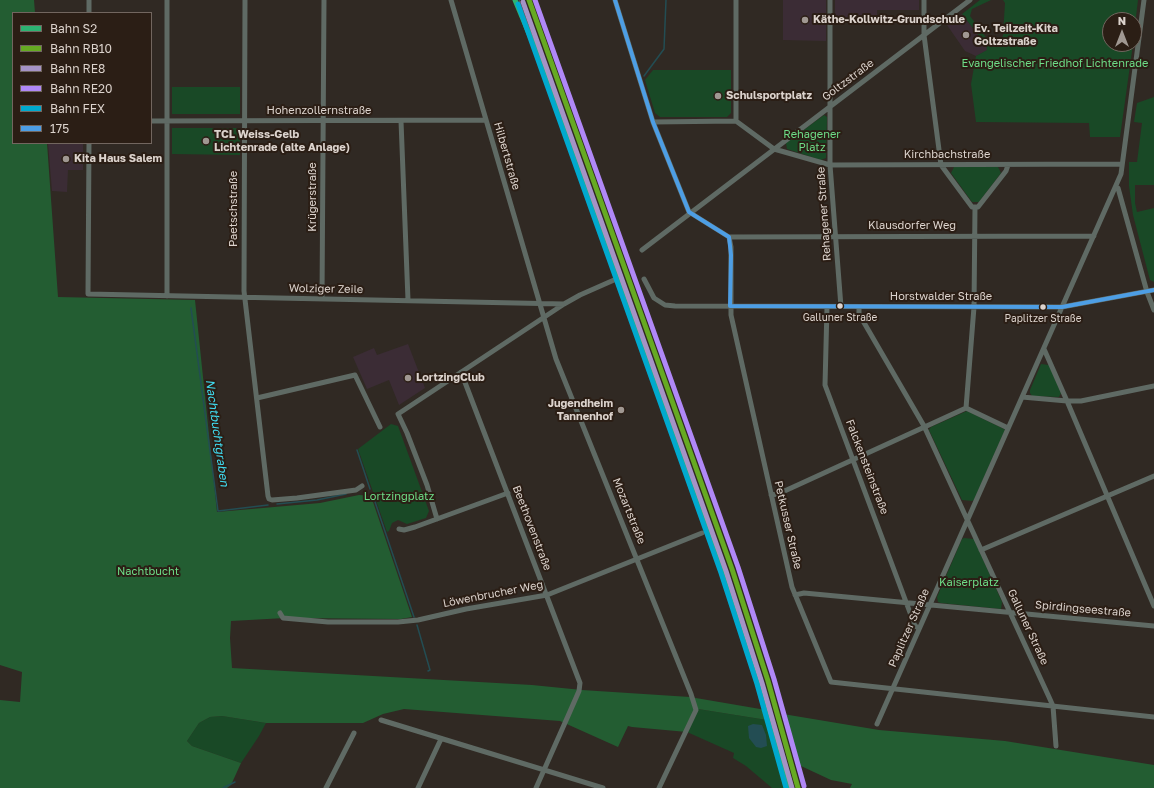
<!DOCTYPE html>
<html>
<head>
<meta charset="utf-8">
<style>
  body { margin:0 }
  #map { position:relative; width:1154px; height:788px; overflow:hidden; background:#302923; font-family:"Golos Text",sans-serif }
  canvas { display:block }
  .legend { position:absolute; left:12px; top:12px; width:140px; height:132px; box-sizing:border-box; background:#2b1e15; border:1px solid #72665f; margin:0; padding:5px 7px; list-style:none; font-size:12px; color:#dcd3cd }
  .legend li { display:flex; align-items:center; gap:8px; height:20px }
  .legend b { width:20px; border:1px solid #72665f }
  .north { position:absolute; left:1102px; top:12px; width:40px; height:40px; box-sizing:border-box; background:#2b1e15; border:1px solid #72665f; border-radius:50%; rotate:0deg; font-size:11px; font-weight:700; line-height:16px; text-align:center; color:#dcd3cd }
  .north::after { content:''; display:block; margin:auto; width:14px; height:18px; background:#a09892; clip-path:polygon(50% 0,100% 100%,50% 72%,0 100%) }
</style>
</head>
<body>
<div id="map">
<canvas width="1154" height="788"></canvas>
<ul class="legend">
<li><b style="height:5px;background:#2db372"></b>Bahn S2</li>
<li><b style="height:5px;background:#6a2"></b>Bahn RB10</li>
<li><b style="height:5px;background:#a593c6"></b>Bahn RE8</li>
<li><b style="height:5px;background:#b088f7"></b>Bahn RE20</li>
<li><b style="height:5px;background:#00a9ce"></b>Bahn FEX</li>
<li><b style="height:5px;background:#4d9ee5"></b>175</li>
</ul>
<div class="north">N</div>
</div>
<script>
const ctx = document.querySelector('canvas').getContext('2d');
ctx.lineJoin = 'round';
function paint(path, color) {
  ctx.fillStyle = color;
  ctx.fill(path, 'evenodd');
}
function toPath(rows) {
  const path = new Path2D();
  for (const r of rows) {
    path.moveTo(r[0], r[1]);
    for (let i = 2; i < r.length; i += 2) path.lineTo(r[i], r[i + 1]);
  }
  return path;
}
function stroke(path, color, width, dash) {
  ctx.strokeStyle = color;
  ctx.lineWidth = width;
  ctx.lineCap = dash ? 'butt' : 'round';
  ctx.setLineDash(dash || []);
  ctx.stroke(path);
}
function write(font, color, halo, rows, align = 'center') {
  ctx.font = font + ' "Golos Text",sans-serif';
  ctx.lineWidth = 4;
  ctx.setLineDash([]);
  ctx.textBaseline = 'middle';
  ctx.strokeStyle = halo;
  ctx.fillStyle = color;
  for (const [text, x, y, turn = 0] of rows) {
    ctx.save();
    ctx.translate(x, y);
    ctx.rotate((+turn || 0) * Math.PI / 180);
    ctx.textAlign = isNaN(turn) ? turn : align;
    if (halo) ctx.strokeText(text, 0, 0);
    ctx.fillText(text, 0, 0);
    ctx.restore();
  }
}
paint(toPath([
  [783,0,826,0,826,41,783,40],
  [835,0,919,0,919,10,877,10,877,23,835,23],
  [962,14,986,45,988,50,976,56,965,51,947,25],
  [48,143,83,143,83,170,68,170,67,192,52,191],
  [408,344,425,388,399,405,389,380,367,389,353,357,374,348,377,355]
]), '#3b2c35');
paint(toPath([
  [980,0,991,0,972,9,970,16,991,44,1001,41,1003,35,1005,3,1003,0,1138,0,1134,33,1134,20,1110,20,1110,44,1133,44,1120,137,1090,137,1089,123,976,122,971,84,976,56,987,50,986,45,962,14],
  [653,70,731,70,731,113,727,117,660,117,655,113,645,80],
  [172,87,240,87,240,114,172,114],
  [1154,97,1154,185,1135,185,1135,203,1137,212,1154,208,1154,282,1150,280,1133,215,1129,186,1129,162,1137,162,1142,123,1134,122,1137,103],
  [824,115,827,117,826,158,821,160,787,149,786,143],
  [172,128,240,128,240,155,172,154],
  [954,167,998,167,1001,173,979,202,972,202,951,173],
  [1041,364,1049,365,1061,393,1059,397,1032,396,1030,393,1030,390],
  [967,411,1004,429,1005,430,974,500,972,501,962,500,929,430,931,427],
  [391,424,398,426,429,511,426,518,407,524,398,520,392,523,389,531,387,532,358,449],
  [964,538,974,539,1002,602,1001,609,941,603,938,602,937,597,962,539],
  [698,709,767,720,785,788,772,788,746,766,733,758,734,753,687,732],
  [222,716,266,723,259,736,241,763,192,746,187,741,199,723,210,717]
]), '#194926');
paint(toPath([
  [0,0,34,0,35,13,13,13,13,143,47,143,58,297,195,300,217,512,320,503,359,495,371,496,412,617,401,619,285,618,231,621,230,638,232,668,532,685,582,690,690,697,766,710,767,720,698,709,687,732,632,727,628,726,618,747,560,721,404,709,383,714,363,723,266,723,222,716,210,717,199,723,187,741,192,746,241,763,231,785,227,788,0,788,0,700,20,702,22,672,0,665],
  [783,714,879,730,1005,741,1154,765,1154,788,850,788,852,784,831,780,801,766,796,765]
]), '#235d32');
paint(toPath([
  [753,724,762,725,766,735,767,746,761,748,756,747,749,738,748,726]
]), '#234d53');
stroke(toPath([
  [644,76,664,49,666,0],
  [191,308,218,511,268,505],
  [357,450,370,489],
  [372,493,414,617],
  [277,504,317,500,346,494],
  [417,625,430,670,428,671],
  [223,788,235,782]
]), '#234d53', 1.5);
stroke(toPath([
  [245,0,244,291,268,496,269,499,272,500,297,498,356,490,362,486],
  [451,0,556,359,691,694,696,710,659,788],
  [615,0,653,122,689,212],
  [830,0,830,165,841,307],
  [924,0,924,35,941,165,972,207,978,207,1006,171,1008,165],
  [89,13,89,0],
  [151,121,486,120],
  [401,121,408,300],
  [736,121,736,0],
  [653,122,736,121,774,149,830,165,1122,164],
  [89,143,88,294,564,304],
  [1116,187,1118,188,1147,292,1154,310],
  [689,212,729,237,731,247,731,315,792,587,831,682,1154,717],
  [729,237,1094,236],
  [642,250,970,0],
  [644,279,654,298,665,305,675,306,1062,307,1154,290],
  [167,296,167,0],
  [322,299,324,0],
  [827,307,825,385,915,626,919,628],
  [859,307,859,314,924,426,1049,697,1053,706,1056,746],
  [1044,349,1067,401,1154,606],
  [461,372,580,683,579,691,568,716,536,788],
  [1022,397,1067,401,1081,401,1154,386],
  [257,398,355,375,380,427],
  [966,408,974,307,975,207],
  [771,495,778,494,966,408,1008,428],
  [437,519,427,485,407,433,398,414,564,304,580,295,614,280],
  [399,529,404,530,415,527,508,493],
  [981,550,1154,476],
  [795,595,804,593,1154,626],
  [280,613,283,618,328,622,398,622,418,620,466,609,547,595,702,533],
  [381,720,603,788],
  [877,724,1121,174,1144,0],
  [326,788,354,733],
  [418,788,441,739]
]), '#5f6a64', 5);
stroke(toPath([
  [519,0,545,70]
]), '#5f605b', 1);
stroke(toPath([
  [615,0,653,122,689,212,729,237,731,255,730,306,1062,307,1154,290]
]), '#4d9ee5', 4);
stroke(toPath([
  [515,0,547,77,718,553,745,634,789,788]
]), '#2db372', 5);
stroke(toPath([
  [529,0,732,569,768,681,798,788]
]), '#6a2', 5);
stroke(toPath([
  [523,2,726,571,762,683,792,788]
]), '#a593c6', 5);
stroke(toPath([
  [535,0,738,567,774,679,804,786]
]), '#b088f7', 5);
stroke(toPath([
  [518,4,721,573,757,684,786,788]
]), '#00a9ce', 5);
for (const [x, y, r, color] of [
  [805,20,4,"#a09892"],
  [966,35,4,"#a09892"],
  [718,96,4,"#a09892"],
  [206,141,4,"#a09892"],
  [66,159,4,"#a09892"],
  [840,306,3.5,"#dcd3cd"],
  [1043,307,3.5,"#dcd3cd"],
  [408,378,4,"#a09892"],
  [621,410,4,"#a09892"]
]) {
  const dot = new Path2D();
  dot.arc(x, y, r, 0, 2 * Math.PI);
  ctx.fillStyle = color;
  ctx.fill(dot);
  stroke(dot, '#2b1e15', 1.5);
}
write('10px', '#dcd3cd', '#2b1e15', [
  ["Galluner Straße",840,318],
  ["Paplitzer Straße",1043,319]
]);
write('bold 11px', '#dcd3cd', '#2b1e15', [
  ["Käthe-Kollwitz-Grundschule",813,20],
  ["Ev. Teilzeit-Kita",974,29],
  ["Goltzstraße",974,42],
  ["Schulsportplatz",726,96],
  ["TCL Weiss-Gelb",214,135],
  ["Lichtenrade (alte Anlage)",214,148],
  ["Kita Haus Salem",74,159],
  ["LortzingClub",416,378],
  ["Jugendheim",613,404,"right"],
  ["Tannenhof",613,417,"right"]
], 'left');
write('11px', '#6ddd87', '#2b1e15', [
  ["Evangelischer Friedhof Lichtenrade",1055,64],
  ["Rehagener",812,135],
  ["Platz",812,148],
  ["Lortzingplatz",399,497],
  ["Nachtbucht",148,572],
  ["Kaiserplatz",969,583]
]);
write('11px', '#dcd3cd', '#2b1e15', [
  ["Goltzstraße",848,80,-37],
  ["Hohenzollernstraße",319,111],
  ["Kirchbachstraße",947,155],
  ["Hilbertstraße",507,156,74],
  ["Krügerstraße",313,197,-90],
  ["Paetschstraße",234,209,-90],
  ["Rehagener Straße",824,214,-94],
  ["Klausdorfer Weg",912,226],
  ["Wolziger Zeile",326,289,1],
  ["Horstwalder Straße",941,297],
  ["Falckensteinstraße",867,467,69],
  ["Mozartstraße",629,511,68],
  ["Petkusser Straße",788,525,77],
  ["Beethovenstraße",532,528,69],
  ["Löwenbrucher Weg",493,594,-11],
  ["Spirdingseestraße",1083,609,5],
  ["Galluner Straße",1028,627,65],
  ["Paplitzer Straße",909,628,-66]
]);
write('italic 12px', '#40dbf0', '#2b1e15', [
  ["Nachtbuchtgraben",217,433,82]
]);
</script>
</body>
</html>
